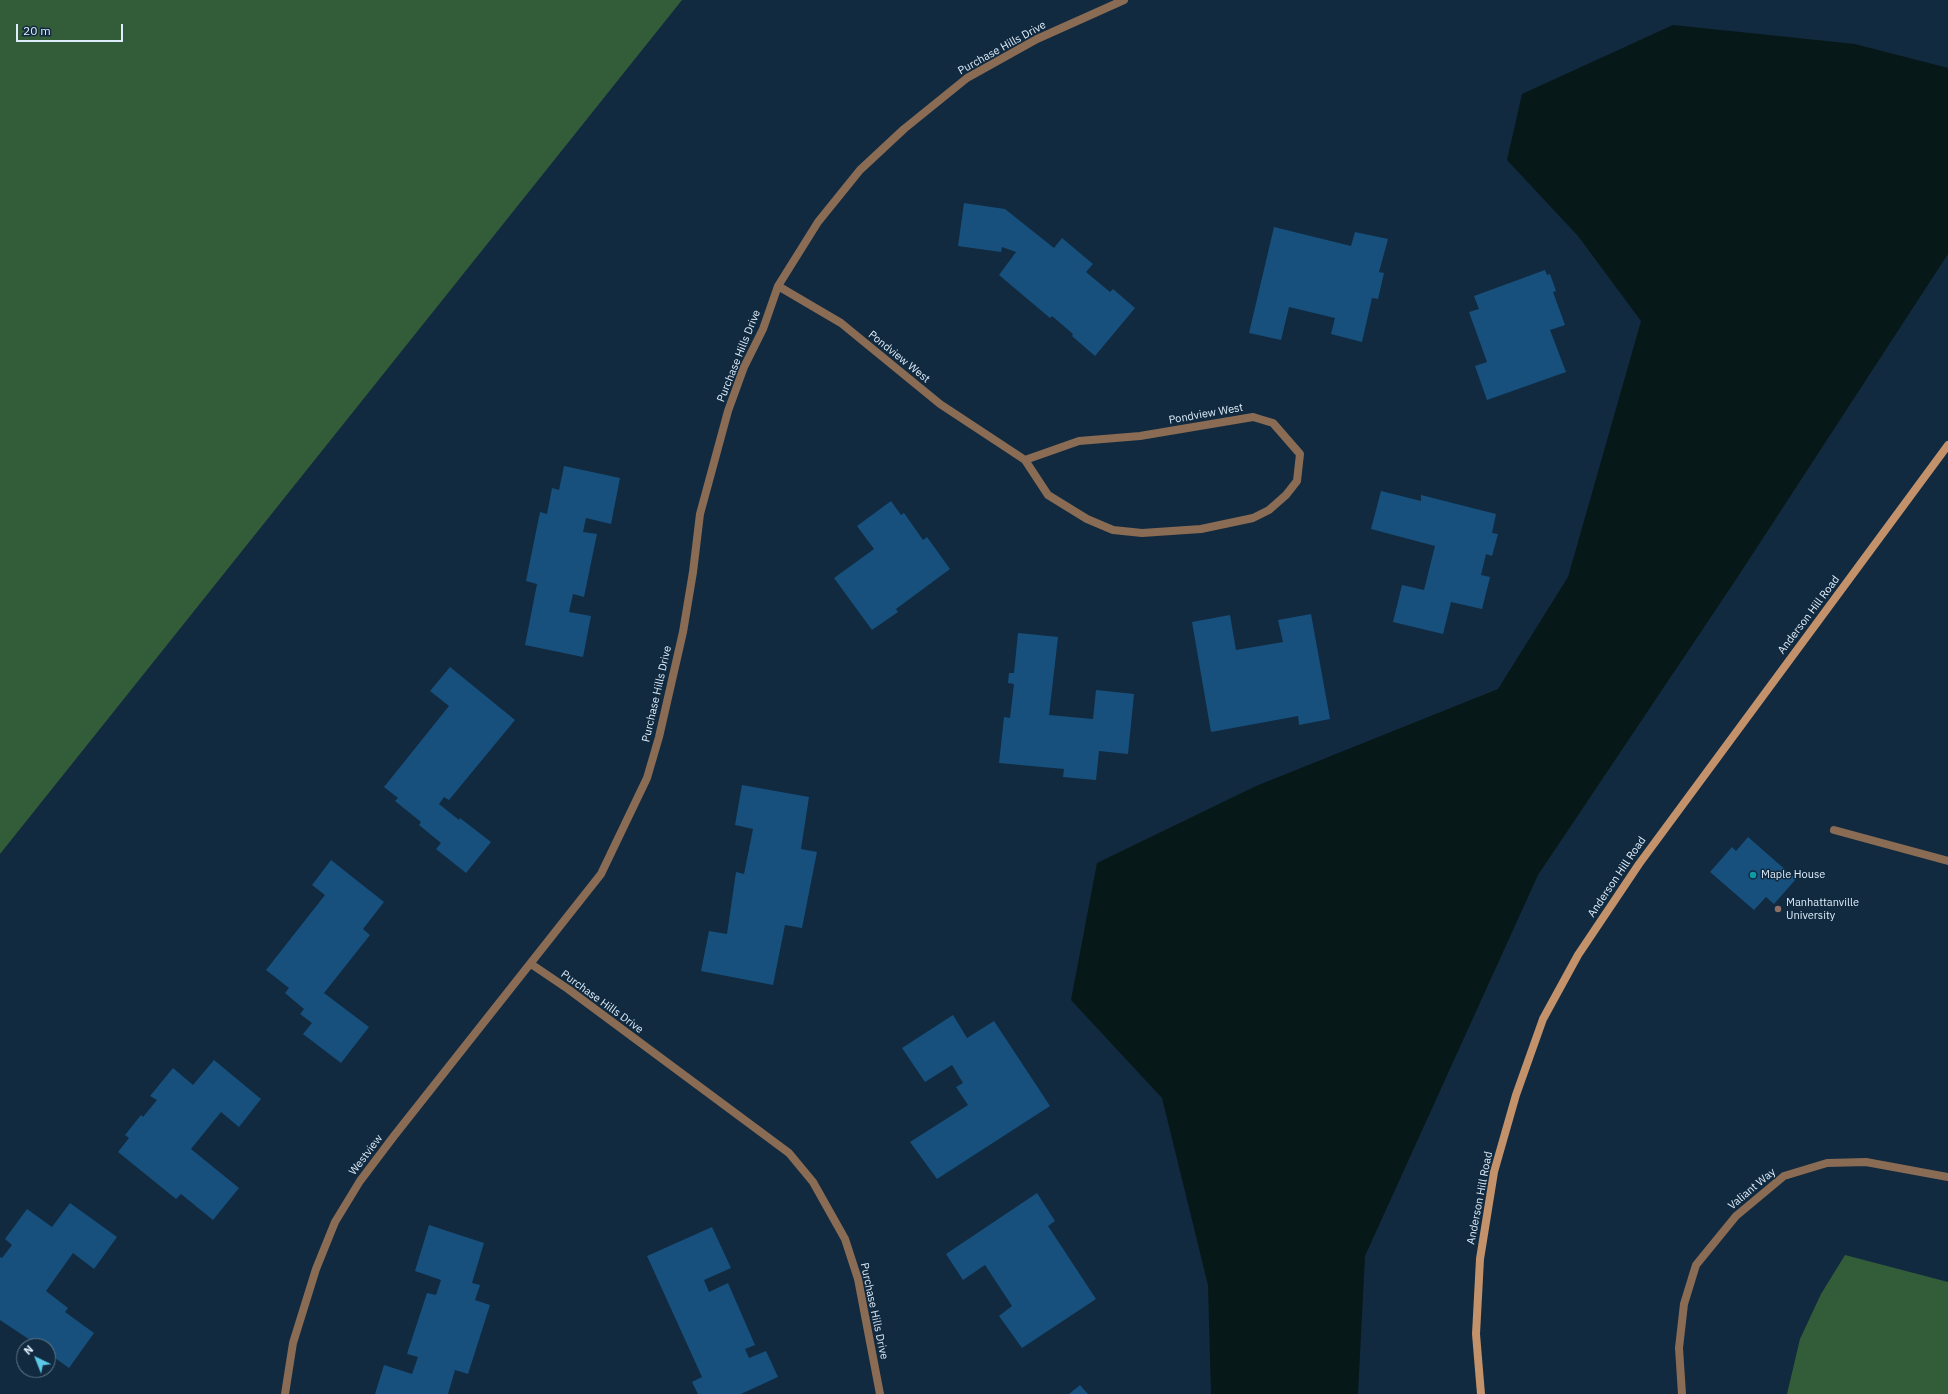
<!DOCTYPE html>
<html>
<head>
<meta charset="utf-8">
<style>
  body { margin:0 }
  #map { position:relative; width:1948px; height:1394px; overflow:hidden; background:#112a3f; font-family:"IBM Plex Sans",sans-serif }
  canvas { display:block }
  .north { position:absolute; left:16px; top:1338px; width:40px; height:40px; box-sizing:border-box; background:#112a3f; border:1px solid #63788a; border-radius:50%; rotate:317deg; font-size:11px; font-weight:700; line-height:16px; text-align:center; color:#deedfb }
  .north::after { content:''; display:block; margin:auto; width:14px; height:18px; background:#5ac8e6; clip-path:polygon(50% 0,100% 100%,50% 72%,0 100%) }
  .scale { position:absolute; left:16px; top:24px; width:107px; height:18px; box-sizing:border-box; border:2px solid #deedfb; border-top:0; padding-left:5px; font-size:12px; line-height:14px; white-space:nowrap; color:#deedfb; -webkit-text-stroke:3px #112a3f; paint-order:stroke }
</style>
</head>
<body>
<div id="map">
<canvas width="1948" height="1394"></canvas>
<div class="north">N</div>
<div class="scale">20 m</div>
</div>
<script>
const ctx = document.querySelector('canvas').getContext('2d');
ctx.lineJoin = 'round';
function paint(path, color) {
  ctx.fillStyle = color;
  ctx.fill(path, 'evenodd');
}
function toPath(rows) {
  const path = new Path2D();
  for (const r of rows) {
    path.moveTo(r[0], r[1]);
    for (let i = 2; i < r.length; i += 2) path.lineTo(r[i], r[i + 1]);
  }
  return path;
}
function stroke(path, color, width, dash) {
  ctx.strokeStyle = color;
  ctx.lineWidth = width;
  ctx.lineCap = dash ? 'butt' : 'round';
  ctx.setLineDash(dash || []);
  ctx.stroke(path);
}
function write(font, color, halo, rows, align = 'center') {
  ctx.font = font + ' "IBM Plex Sans",sans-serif';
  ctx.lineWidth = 3;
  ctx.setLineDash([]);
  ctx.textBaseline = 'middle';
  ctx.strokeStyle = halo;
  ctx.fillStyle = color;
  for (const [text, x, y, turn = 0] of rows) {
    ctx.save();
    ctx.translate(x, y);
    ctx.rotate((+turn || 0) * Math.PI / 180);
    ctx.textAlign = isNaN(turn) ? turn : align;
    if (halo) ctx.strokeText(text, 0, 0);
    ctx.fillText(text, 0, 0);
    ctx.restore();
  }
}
paint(toPath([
  [0,0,682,0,0,854],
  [1845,1255,1948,1282,1948,1394,1787,1394,1800,1339,1821,1294]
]), '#335d39');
paint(toPath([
  [1673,25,1855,44,1948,68,1948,254,1737,578,1538,875,1365,1256,1358,1394,1211,1394,1208,1285,1162,1098,1071,1000,1097,863,1256,786,1498,689,1568,577,1641,321,1578,236,1507,160,1522,94]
]), '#071819');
paint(toPath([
  [964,203,1005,209,1054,248,1062,238,1093,264,1086,272,1110,292,1113,289,1135,308,1095,356,1072,336,1073,334,1052,316,1050,318,999,275,1016,252,1002,247,1001,252,958,246],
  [1274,227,1351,246,1355,232,1388,239,1379,272,1384,273,1378,299,1372,298,1362,342,1331,334,1335,318,1289,307,1281,340,1249,333],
  [1545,270,1547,275,1550,274,1556,291,1553,292,1565,325,1550,330,1566,372,1487,400,1475,366,1487,362,1469,312,1479,309,1474,296],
  [564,466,620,478,611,524,586,518,583,532,597,534,584,597,573,594,569,612,591,616,583,657,525,645,537,584,526,581,540,512,547,514,552,488,559,490],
  [1381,491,1421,501,1421,495,1496,514,1492,533,1498,534,1492,556,1486,554,1481,575,1490,577,1482,609,1451,602,1443,634,1393,622,1402,585,1424,590,1435,546,1371,529],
  [891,501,901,515,904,513,923,540,927,537,950,569,896,609,898,612,872,630,834,578,874,549,857,526],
  [1311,614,1330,719,1299,725,1298,716,1211,732,1192,622,1230,615,1236,650,1283,642,1278,620],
  [1018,633,1058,637,1049,715,1093,719,1096,690,1134,694,1128,754,1099,751,1096,780,1063,777,1064,769,999,763,1004,717,1010,718,1014,684,1008,683,1009,673,1014,673],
  [450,667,515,720,449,800,444,797,439,804,459,820,460,818,491,842,466,873,436,849,441,843,419,825,421,822,395,801,398,798,384,787,449,706,430,691],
  [742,785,809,797,801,849,817,852,802,928,785,925,773,985,701,971,709,931,727,934,736,872,744,874,753,829,735,825],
  [1748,837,1796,879,1774,904,1766,897,1754,910,1710,872,1732,847,1736,851],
  [331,860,384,902,363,929,370,935,324,993,369,1027,341,1063,303,1034,312,1023,300,1014,304,1009,285,993,289,988,266,970,325,895,312,885],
  [953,1015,967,1038,994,1021,1050,1106,937,1179,910,1142,968,1105,956,1087,963,1083,952,1065,925,1082,902,1048],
  [214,1060,261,1099,239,1127,221,1112,191,1149,239,1188,213,1220,181,1194,176,1199,118,1152,129,1138,125,1135,141,1115,143,1117,157,1100,150,1096,173,1068,193,1085],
  [1037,1193,1055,1221,1048,1226,1096,1299,1022,1348,999,1316,1012,1306,985,1265,963,1280,946,1254],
  [70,1203,117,1237,94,1269,73,1253,46,1291,68,1308,65,1312,94,1333,69,1368,48,1353,48,1346,39,1346,0,1320,0,1257,2,1258,12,1245,5,1239,27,1209,52,1227],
  [429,1225,484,1243,472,1283,480,1285,475,1300,490,1305,468,1374,455,1370,448,1394,375,1394,384,1365,412,1374,418,1357,407,1354,427,1293,436,1295,441,1280,415,1271],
  [712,1227,731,1268,704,1280,709,1292,728,1283,755,1345,745,1349,749,1358,766,1351,778,1377,741,1394,698,1394,692,1382,702,1377,647,1256],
  [1080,1385,1088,1394,1069,1394]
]), '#17507d');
stroke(toPath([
  [1834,830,1948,861]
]), '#8a6b54', 8);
stroke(toPath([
  [778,286,841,323,940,404,1025,460],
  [1253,417,1273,423,1300,454,1297,481,1286,495,1269,510,1253,518,1201,529,1142,533,1113,530,1087,519,1048,495,1025,460,1079,441,1140,436,1253,417],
  [531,964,568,989,789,1153,813,1182,845,1239,858,1279,880,1394],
  [285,1394,293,1343,316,1269,335,1222,360,1181,394,1136,601,874,647,778,659,737,683,632,693,572,700,514,728,411,744,367,763,329,778,286,818,222,860,170,904,129,967,78,1037,39,1124,0],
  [1682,1394,1679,1348,1684,1304,1696,1265,1736,1216,1784,1176,1827,1163,1866,1162,1948,1177]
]), '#8a6b54', 8);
stroke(toPath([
  [1481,1394,1476,1334,1480,1259,1494,1172,1516,1095,1543,1019,1578,955,1639,864,1948,445]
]), '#c3916a', 8);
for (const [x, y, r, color] of [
  [1753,875,4,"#0f9aa8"],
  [1778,909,4,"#8d6e63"]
]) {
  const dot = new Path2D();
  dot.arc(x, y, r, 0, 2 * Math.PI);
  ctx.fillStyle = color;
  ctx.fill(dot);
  stroke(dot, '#112a3f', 1.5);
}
write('11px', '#deedfb', '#112a3f', [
  ["Purchase Hills Drive",1002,48,-29],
  ["Purchase Hills Drive",739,356,-68],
  ["Pondview West",899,357,39],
  ["Pondview West",1206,414,-10],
  ["Anderson Hill Road",1809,615,-53],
  ["Purchase Hills Drive",657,694,-77],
  ["Anderson Hill Road",1617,877,-56],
  ["Purchase Hills Drive",602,1002,36],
  ["Westview",366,1155,-53],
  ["Valiant Way",1752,1189,-40],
  ["Anderson Hill Road",1480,1198,-79],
  ["Purchase Hills Drive",874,1311,78]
]);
write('11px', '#deedfb', '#112a3f', [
  ["Maple House",1761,875],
  ["Manhattanville",1786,903],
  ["University",1786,916]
], 'left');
</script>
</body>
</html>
